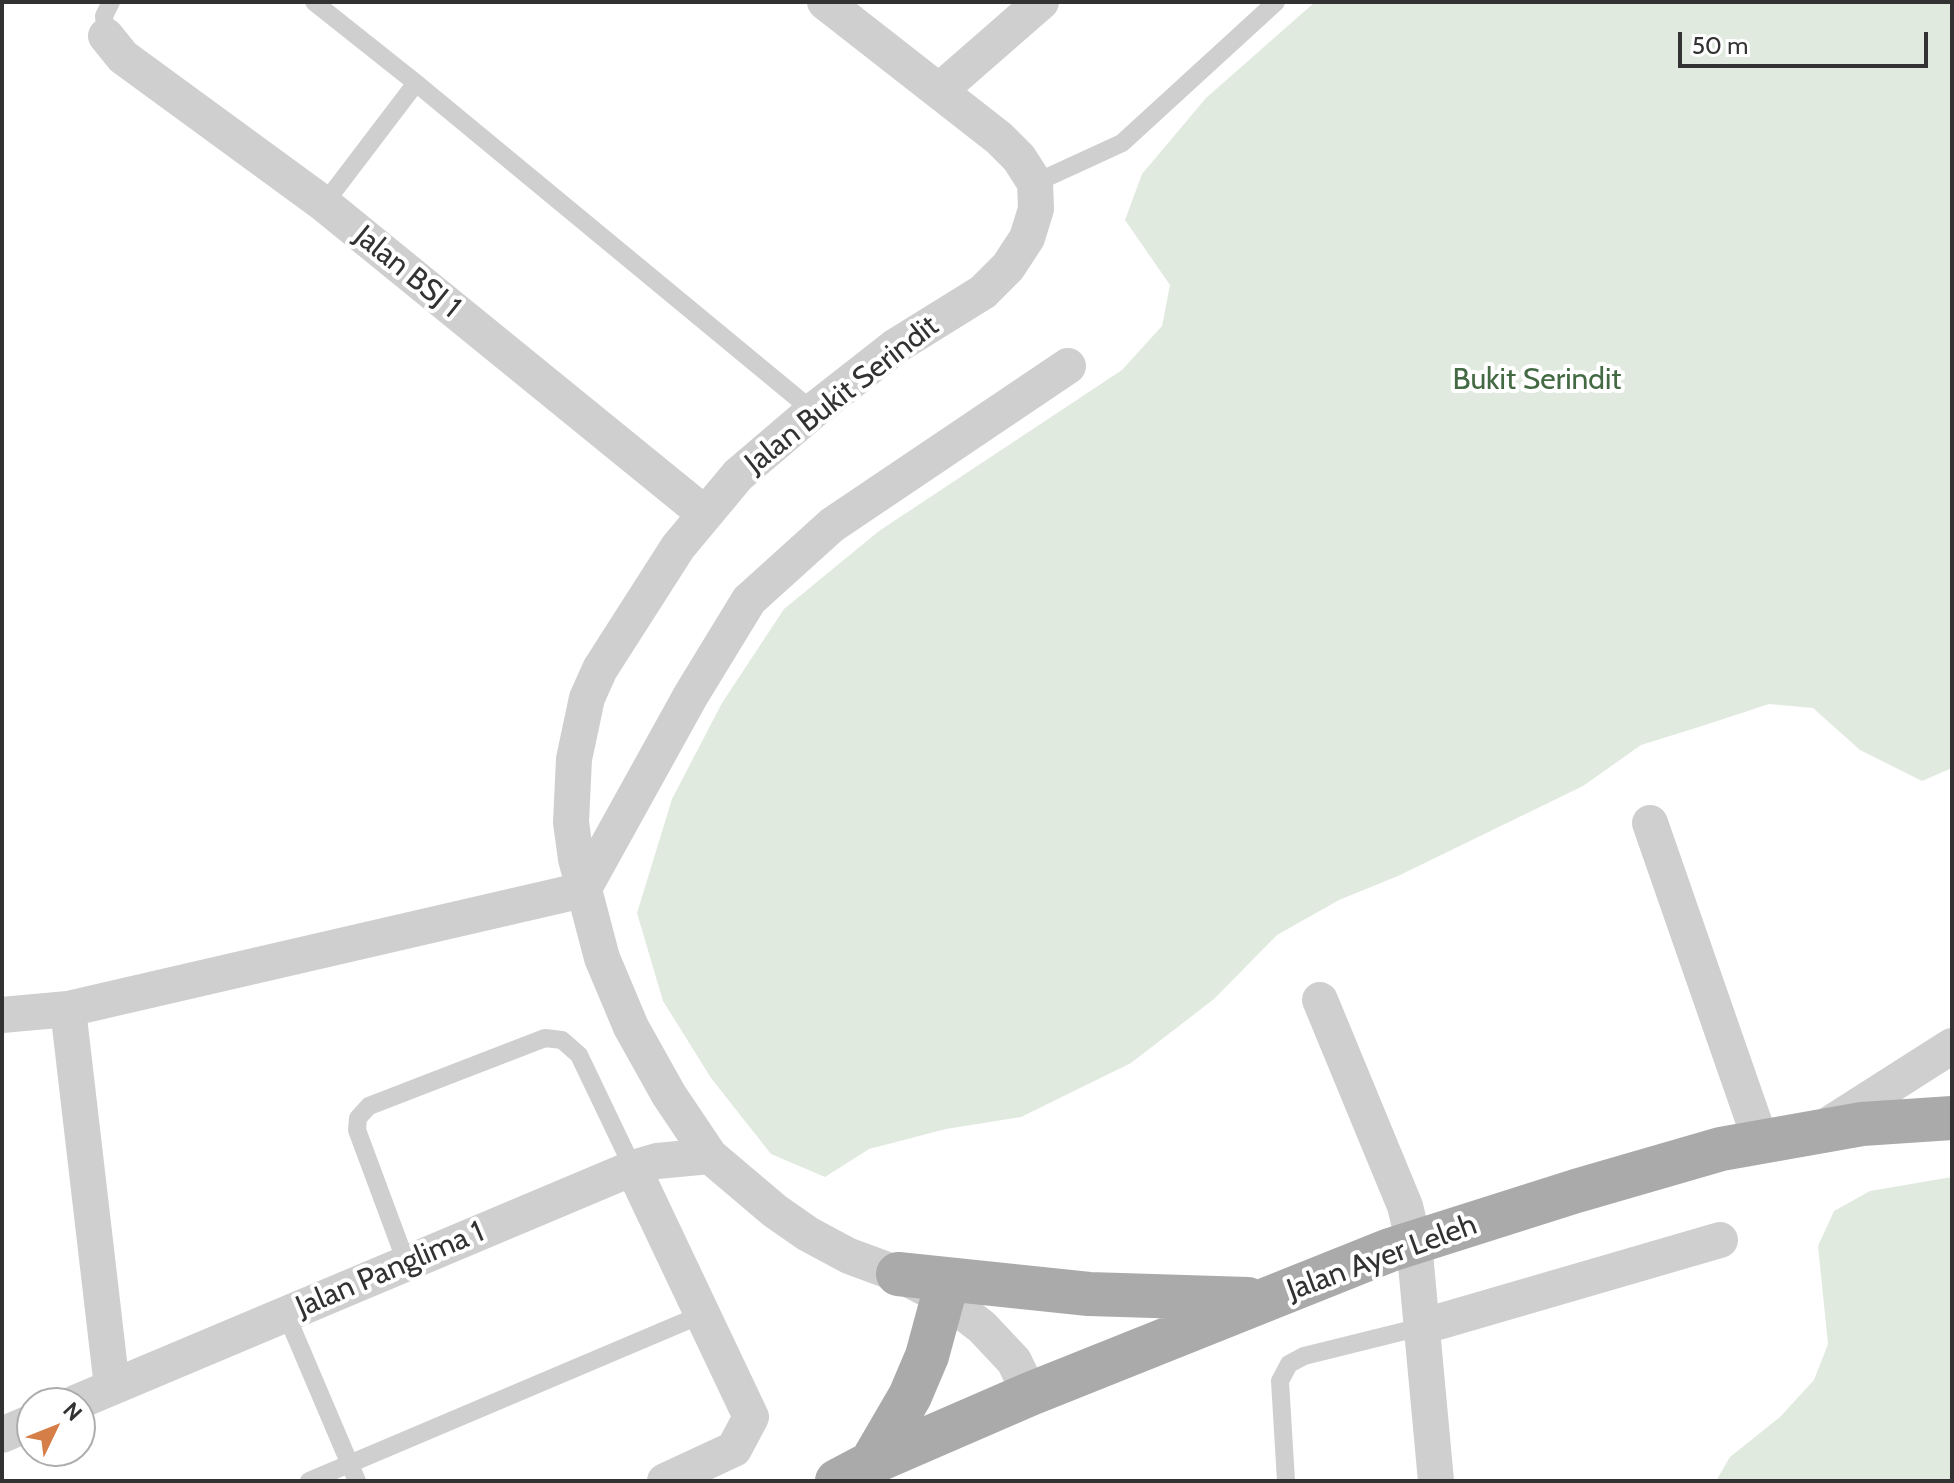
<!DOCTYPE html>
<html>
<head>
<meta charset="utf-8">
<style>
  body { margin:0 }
  #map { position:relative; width:1954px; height:1483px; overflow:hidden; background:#fff; font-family:Cabin,sans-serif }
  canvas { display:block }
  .frame { position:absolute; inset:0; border:4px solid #323232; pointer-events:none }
  .north { position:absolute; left:16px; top:1387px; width:80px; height:80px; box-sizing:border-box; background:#fff; border:2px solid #adadad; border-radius:50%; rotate:47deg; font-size:22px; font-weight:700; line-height:32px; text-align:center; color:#323232 }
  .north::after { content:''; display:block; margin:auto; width:28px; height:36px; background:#d57e48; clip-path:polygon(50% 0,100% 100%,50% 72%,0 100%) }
  .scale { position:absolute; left:1678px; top:32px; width:250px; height:36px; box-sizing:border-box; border:4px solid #323232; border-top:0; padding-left:10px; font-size:24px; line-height:28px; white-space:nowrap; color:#323232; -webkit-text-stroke:6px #fff; paint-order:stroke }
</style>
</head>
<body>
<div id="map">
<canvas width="1954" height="1483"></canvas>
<div class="frame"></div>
<div class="north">N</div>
<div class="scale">50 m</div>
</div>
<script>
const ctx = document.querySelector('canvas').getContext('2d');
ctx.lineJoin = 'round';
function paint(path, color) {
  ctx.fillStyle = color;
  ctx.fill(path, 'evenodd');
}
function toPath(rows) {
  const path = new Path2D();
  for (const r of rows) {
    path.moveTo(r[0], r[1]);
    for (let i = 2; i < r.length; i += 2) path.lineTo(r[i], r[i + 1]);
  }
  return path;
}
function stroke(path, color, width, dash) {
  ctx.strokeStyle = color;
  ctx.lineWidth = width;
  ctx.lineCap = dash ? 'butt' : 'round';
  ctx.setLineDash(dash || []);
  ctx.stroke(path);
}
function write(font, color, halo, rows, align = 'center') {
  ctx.font = font + ' Cabin,sans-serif';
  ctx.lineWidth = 8;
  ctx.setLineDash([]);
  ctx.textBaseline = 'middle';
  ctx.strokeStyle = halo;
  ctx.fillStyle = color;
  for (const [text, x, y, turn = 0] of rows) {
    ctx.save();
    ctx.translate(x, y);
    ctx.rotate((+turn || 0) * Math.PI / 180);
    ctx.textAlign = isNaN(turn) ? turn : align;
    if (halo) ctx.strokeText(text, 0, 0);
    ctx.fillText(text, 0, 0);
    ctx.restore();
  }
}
paint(toPath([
  [1315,2,1952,2,1952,768,1922,781,1860,750,1813,708,1769,704,1702,726,1641,745,1583,786,1398,876,1339,900,1277,935,1214,999,1131,1063,1021,1117,946,1129,869,1149,825,1177,771,1154,711,1078,663,1001,637,913,672,799,722,703,784,609,879,531,1122,370,1162,326,1170,285,1125,220,1142,174,1206,98],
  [1952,1177,1952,1481,1716,1481,1730,1457,1780,1417,1814,1380,1828,1344,1818,1246,1834,1211,1870,1191]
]), '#e0eadf');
stroke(toPath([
  [314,2,416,83,813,411],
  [106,36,104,16,111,2],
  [1035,183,1122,143,1276,2],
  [324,204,416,83],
  [406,1262,357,1130,358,1118,369,1106,545,1038,562,1040,579,1055,633,1168],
  [286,1314,357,1481],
  [309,1481,703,1314],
  [1286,1481,1280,1381,1289,1364,1304,1356,1421,1327]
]), '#cfcfcf', 18);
stroke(toPath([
  [825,2,999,138,1019,158,1035,183,1036,209,1027,238,1008,267,983,292,896,346,813,411,738,475,678,547,600,669,587,698,574,759,571,822,576,859,602,958,631,1027,669,1095,710,1156,775,1211,808,1234,849,1256,898,1274,943,1297,982,1327,1014,1361,1030,1394],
  [106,36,123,57,324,204,705,514],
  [939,91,1041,2],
  [1650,823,1761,1142],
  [1320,1000,1405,1206,1414,1243,1436,1481],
  [68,1009,112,1387],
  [2,1015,68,1009,583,890,691,695,749,600,832,525,1068,366],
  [1825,1127,1952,1046],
  [633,1168,751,1417,734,1449,665,1481],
  [1421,1327,1720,1240],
  [75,1403,633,1168,657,1161,710,1156],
  [2,1435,32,1422]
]), '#cfcfcf', 36);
stroke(toPath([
  [898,1274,1089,1294,1248,1299],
  [871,1463,910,1396,927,1356,943,1297],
  [837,1481,871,1463,1030,1394,1390,1250,1576,1191,1721,1149,1862,1124,1952,1118]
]), '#aaa', 44);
write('30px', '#323232', '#fff', [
  ["Jalan BSJ 1",407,272,39],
  ["Jalan Bukit Serindit",842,395,-38],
  ["Jalan Ayer Leleh",1382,1258,-20],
  ["Jalan Panglima 1",390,1270,-23]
]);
write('30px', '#436a43', '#fff', [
  ["Bukit Serindit",1537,380]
]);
</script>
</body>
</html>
